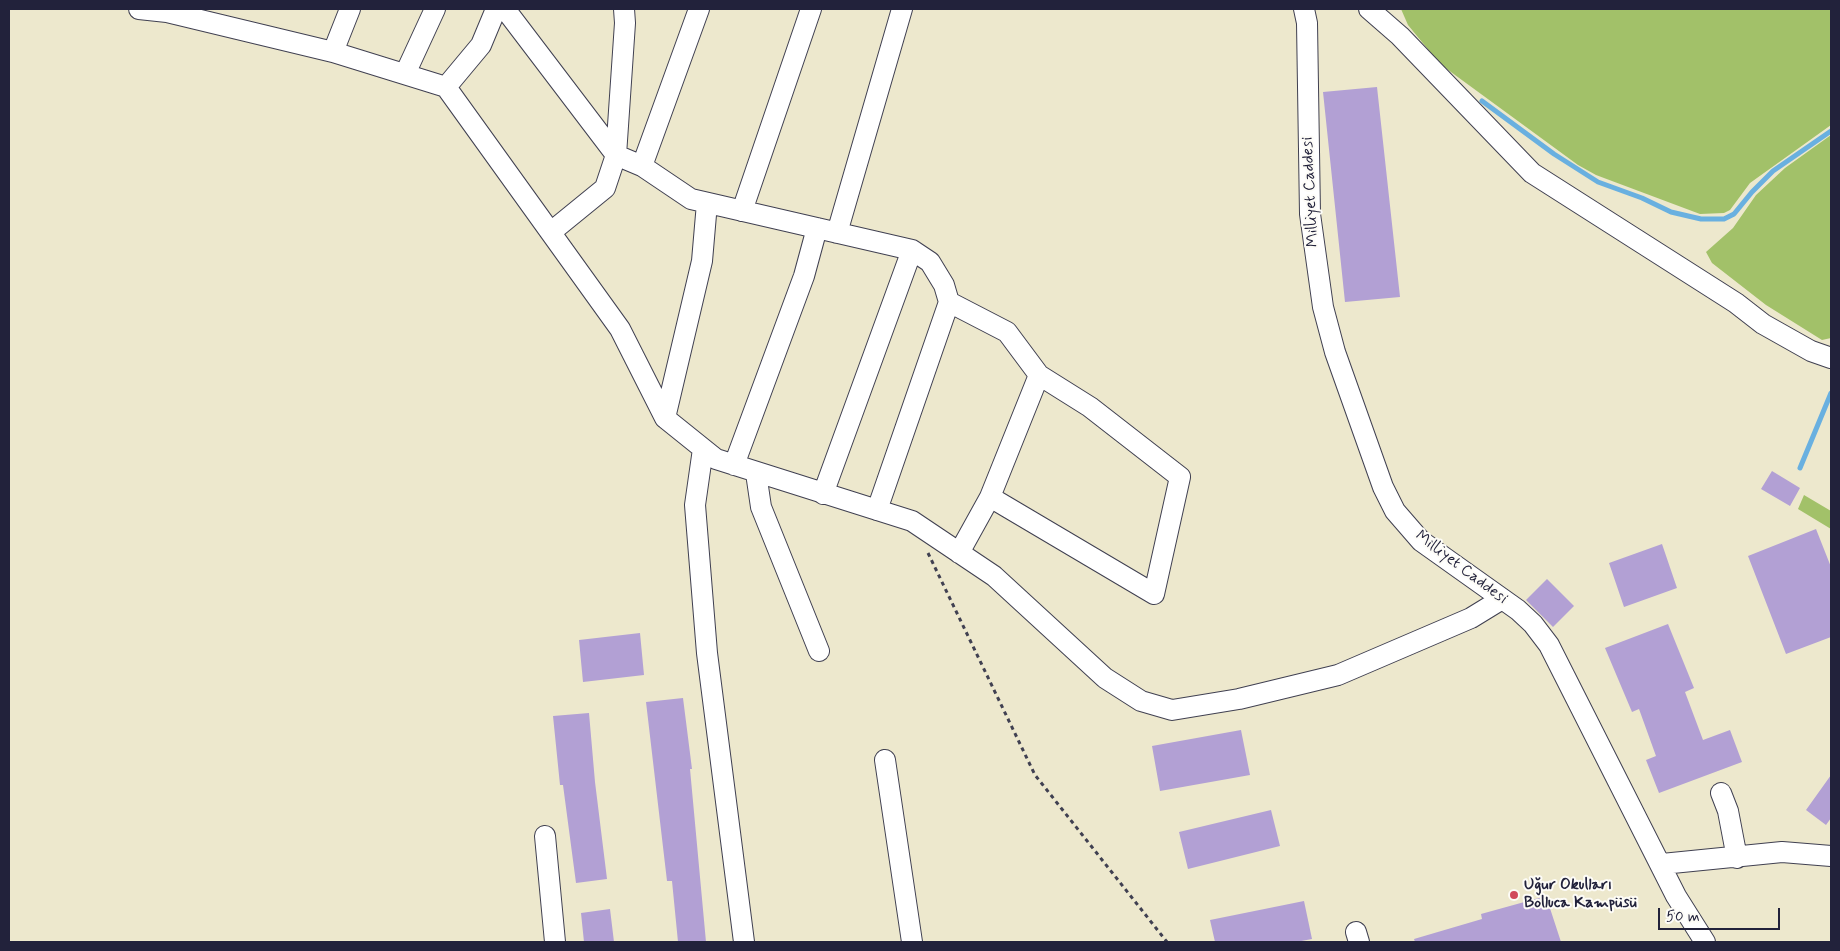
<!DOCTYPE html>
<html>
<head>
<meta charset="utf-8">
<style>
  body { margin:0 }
  #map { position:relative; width:1840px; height:951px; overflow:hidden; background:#ede8cd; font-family:Mynerve,sans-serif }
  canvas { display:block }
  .frame { position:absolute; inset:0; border:10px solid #22223b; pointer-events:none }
  .scale { position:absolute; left:1658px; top:908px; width:122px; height:22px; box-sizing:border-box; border:2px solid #22223b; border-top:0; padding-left:6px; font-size:15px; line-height:18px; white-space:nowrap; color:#22223b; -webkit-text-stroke:4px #fdfcf7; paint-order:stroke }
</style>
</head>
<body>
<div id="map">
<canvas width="1840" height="951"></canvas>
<div class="frame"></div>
<div class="scale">50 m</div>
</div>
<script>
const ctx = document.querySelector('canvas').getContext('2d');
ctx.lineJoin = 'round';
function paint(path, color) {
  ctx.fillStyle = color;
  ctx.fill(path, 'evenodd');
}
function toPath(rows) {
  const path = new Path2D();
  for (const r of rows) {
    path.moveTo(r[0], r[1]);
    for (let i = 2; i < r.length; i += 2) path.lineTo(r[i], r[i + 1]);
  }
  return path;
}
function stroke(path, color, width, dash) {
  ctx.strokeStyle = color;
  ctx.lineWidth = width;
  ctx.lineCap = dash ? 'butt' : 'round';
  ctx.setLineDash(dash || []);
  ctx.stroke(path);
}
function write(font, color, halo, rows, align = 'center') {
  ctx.font = font + ' Mynerve,sans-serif';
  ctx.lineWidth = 4;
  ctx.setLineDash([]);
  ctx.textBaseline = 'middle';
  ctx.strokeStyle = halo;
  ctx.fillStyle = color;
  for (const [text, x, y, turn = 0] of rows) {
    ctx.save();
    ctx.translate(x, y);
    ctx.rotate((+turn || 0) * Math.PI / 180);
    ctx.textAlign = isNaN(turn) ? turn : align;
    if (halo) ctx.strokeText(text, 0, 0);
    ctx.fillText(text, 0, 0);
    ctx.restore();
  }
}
paint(toPath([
  [1401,9,1831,9,1831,125,1750,183,1730,210,1724,213,1700,214,1596,175,1578,165,1440,64,1408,25],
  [1831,135,1831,338,1822,340,1766,305,1712,263,1706,252,1733,228,1756,195,1785,168],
  [1804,495,1831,511,1831,529,1798,509]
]), '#a2c169');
stroke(toPath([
  [1482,101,1554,154,1598,182,1642,198,1671,212,1701,219,1724,219,1734,214,1752,192,1773,171,1831,131],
  [1800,468,1831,393]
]), '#69b0e0', 5);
paint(toPath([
  [1377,87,1400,297,1345,302,1323,92],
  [1772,471,1800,488,1790,506,1761,489],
  [1816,529,1831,567,1831,637,1786,654,1748,556],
  [1662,544,1677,588,1624,607,1609,563],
  [1547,579,1574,606,1553,627,1526,600],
  [1668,624,1694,688,1685,692,1703,740,1730,730,1742,762,1659,793,1646,760,1656,756,1639,709,1632,712,1605,648],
  [640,633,644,675,583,682,579,640],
  [683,698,692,769,690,769,706,942,678,942,672,881,667,881,646,702],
  [589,713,595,782,607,879,576,883,563,785,560,785,553,716],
  [1241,730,1250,775,1160,791,1152,746],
  [1831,775,1831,818,1826,825,1806,810],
  [1271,810,1280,846,1188,869,1179,832],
  [1546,896,1561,942,1415,942,1414,939,1482,919,1481,914],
  [1304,901,1312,939,1296,942,1215,942,1210,920],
  [610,909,614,942,584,942,581,913]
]), '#b2a0d4');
const minor = toPath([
  [139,9,167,12,333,52,446,87,620,329,665,418,716,459,912,521,994,576,1105,678,1141,701,1172,710,1239,699,1338,675,1471,618,1502,599],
  [505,9,616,155,642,166,691,199,912,250,930,262,944,285,949,302,877,510],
  [1304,9,1307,23,1310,214,1323,307,1335,352,1383,487,1395,511,1421,541,1518,610,1533,624,1549,645,1676,896,1705,942],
  [1369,9,1400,36,1532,173,1736,303,1763,324,1811,351,1831,358],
  [333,52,350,9],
  [405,74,435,9],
  [446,87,481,45,496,9],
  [642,166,699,9],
  [742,211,811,9],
  [551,232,605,188,616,155,625,23,624,9],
  [837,233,902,9],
  [949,302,1007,332,1039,375,1090,407,1180,477,1154,594,990,497],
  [665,418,702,261,707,203],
  [703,449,695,505,707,653,744,942],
  [734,465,804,276,817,228],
  [756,473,761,507,819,651],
  [823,494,912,250],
  [959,553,990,497,1039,375],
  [885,760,912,942],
  [1721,793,1728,811,1737,858],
  [545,836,555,942],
  [1662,864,1782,852,1831,856],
  [1356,932,1359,942]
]);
stroke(minor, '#404051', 22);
stroke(toPath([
  [928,553,1035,775,1167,942]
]), '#404051', 3, [4, 4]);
stroke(minor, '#fff', 20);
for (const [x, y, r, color] of [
  [1514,895,5,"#d1495b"]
]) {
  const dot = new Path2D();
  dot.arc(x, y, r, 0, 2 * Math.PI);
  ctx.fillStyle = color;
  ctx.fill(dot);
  stroke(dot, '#fdfcf7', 2);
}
write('16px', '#22223b', '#fdfcf7', [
  ["Milliyet Caddesi",1311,192,-93],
  ["Milliyet Caddesi",1461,568,37]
]);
write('bold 16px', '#22223b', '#fdfcf7', [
  ["Uğur Okulları",1524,886],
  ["Bolluca Kampüsü",1524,904]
], 'left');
</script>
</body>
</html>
